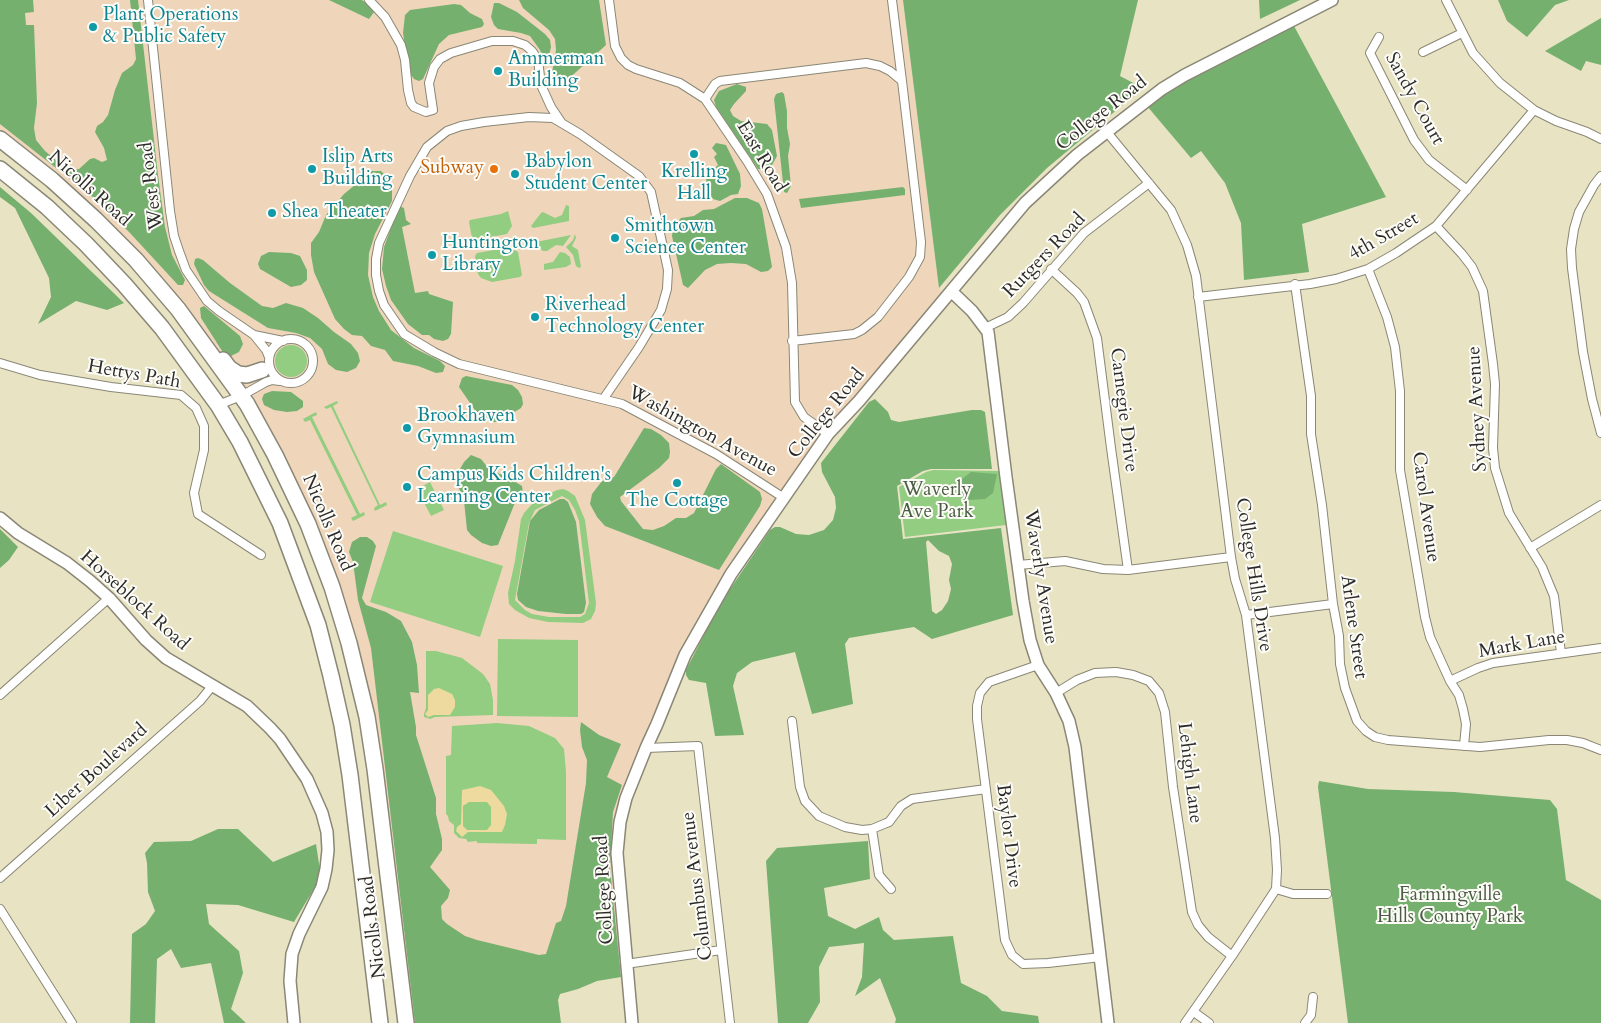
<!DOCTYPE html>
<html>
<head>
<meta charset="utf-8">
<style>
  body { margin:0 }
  canvas { display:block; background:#e8e3c2 }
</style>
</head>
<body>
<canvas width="1601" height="1023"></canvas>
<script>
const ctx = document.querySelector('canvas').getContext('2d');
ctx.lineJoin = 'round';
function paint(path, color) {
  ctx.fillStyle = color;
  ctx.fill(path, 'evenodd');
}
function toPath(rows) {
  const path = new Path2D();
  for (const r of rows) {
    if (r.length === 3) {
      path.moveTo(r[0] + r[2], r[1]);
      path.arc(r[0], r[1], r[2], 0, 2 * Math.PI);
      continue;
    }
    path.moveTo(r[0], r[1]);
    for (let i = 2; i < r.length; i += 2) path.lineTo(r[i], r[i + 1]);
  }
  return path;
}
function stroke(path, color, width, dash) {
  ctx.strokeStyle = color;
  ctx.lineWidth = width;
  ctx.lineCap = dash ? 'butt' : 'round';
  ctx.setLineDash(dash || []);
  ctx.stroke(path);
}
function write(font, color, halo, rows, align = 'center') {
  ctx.font = font + ' Cardo,serif';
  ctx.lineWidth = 4;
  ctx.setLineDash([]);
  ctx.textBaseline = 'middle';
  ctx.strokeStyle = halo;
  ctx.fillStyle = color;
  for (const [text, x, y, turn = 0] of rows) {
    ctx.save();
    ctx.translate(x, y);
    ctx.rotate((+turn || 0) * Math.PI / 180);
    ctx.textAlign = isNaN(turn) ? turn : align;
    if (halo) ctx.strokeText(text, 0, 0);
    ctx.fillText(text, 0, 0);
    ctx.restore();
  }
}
paint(toPath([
  [0,0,903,0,939,288,945,299,859,401,731,574,685,655,620,822,625,951,552,964,401,986,349,643,275,455,156,284,0,139]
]), '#efd6bb');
paint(toPath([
  [566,205,569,206,569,221,533,228,531,226,541,213,543,212,555,218,562,215],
  [508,211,512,226,507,234,474,240,472,238,469,222,470,220,501,214],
  [575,234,576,238,572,246,578,250,581,267,579,268,576,266,573,255,566,247,573,240],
  [571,235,563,246,556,245,547,251,543,251,535,245,536,242],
  [510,247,518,252,522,275,520,277,492,282,481,278,478,274,475,256,477,253],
  [560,252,565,253,570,257,571,264,566,267,544,270,544,264,553,262],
  [291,361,16],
  [337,401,338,403,333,406,380,505,386,502,387,505,375,511,374,508,378,505,331,407,326,409,324,407],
  [316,412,317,415,312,417,360,514,364,512,365,515,353,521,351,518,357,515,310,420,305,422,303,419],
  [933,470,1000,471,1006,525,905,537,899,487,926,472],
  [430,482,444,510,431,516,417,489],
  [563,489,568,491,575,496,585,520,596,603,595,611,591,619,583,623,548,622,529,618,515,610,509,604,508,593,515,561,521,519,524,513,534,502,557,490],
  [562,496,569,500,575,510,579,521,589,603,585,614,580,617,549,617,532,614,525,610,515,600,529,523,535,510],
  [393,531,503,566,480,637,370,602],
  [498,639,578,640,578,717,497,716],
  [426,651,436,651,462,658,483,674,490,684,493,700,493,715,435,717,430,719,424,717,424,714,426,708],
  [497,723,529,726,555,738,564,749,566,772,566,840,537,839,537,844,477,843,477,841,468,842,466,839,459,838,454,833,454,825,449,821,448,816,446,814,446,756,451,755,452,726]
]), '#92cd81');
paint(toPath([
  [0,0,33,0,34,12,25,13,26,25,34,25,37,103,34,128,36,140,45,151,63,166,72,170,79,169,90,159,94,158,102,162,107,160,104,148,95,132,97,126,103,122,108,115,115,90,122,73,133,65,136,59,130,0,138,0,158,175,165,227,172,255,185,280,183,285,178,285,130,233,98,201,0,124],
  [329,0,362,0,370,6,374,12,369,19],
  [519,0,599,0,606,45,565,82,561,81,552,73,556,50,555,39,549,30,523,8],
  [903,0,1138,0,1120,76,1143,88,1047,168,1000,215,939,288],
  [1259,0,1300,0,1260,19],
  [1498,0,1569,0,1555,5,1527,37,1507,21],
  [494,3,499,3,517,12,545,34,550,40,551,47,547,64,545,66,540,50,530,36,521,33,498,29,494,25,491,17],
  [454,4,461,5,470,13,482,19,484,24,482,27,449,35,439,44,423,79,419,81,414,79,411,75,405,46,403,33,405,15,410,10],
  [1601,18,1601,65,1586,61,1581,71,1545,51],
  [1294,26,1386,197,1302,224,1309,272,1244,280,1241,223,1225,183,1201,151,1191,158,1147,106,1173,87],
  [737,84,746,87,746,91,734,104,730,110,733,116,741,121,767,124,772,130,777,156,771,167,767,170,758,169,716,107,714,100,719,91],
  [782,92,784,94,787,111,787,128,790,144,788,156,791,186,787,193,784,192,774,99,776,94],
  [716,143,726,145,740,174,741,186,738,194,731,195,720,201,713,199,707,190,706,176,718,165,714,157,717,154,712,148],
  [372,171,381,171,387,177,392,186,392,201,375,234,369,253,368,275,373,297,379,311,391,330,414,348,440,361,445,366,443,372,436,373,418,366,393,361,385,350,371,346,362,336,352,335,344,329,335,319,314,272,311,255,311,243,319,232,326,215,344,194],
  [0,187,31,213,124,303,107,310,76,301,38,324,51,297,49,278,15,208,0,197],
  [903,187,905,189,905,195,801,208,799,199],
  [735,198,747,198,759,203,762,209,772,267,768,271,761,272,746,264,731,263,717,264,705,270,688,288,683,285,672,236,673,227,681,218,694,216,703,210,714,209],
  [399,206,404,208,406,220,411,224,402,227,415,293,428,291,429,294,453,302,451,334,448,339,443,341,434,339,429,335,422,335,408,324,391,300,386,286,382,269,384,247],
  [269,252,291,253,300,256,307,270,307,280,301,285,291,287,260,269,258,264,261,256],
  [198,258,203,260,230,283,262,306,273,308,286,303,303,308,318,318,334,332,351,344,358,353,360,361,356,368,347,372,336,370,328,364,322,349,310,338,296,333,268,328,209,291,204,285,194,264,195,259],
  [204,306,240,336,243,344,239,352,231,356,224,354,201,318,200,308],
  [466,376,512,385,518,390,522,397,523,404,521,408,498,422,490,422,477,413,459,387,462,378],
  [272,391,291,392,303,401,303,407,297,411,287,412,274,410,264,405,262,399,264,394],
  [875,399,888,412,891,420,899,422,972,410,981,410,985,412,992,469,931,469,923,471,897,486,903,539,1001,528,1013,615,932,639,914,627,849,638,845,644,853,704,812,714,795,652,752,662,737,673,733,686,744,735,715,736,706,683,689,680,686,675,686,670,720,604,770,530,775,527,780,527,796,534,809,535,824,530,833,520,836,508,835,497,822,472,821,463,869,402],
  [928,540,939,551,949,556,952,564,949,580,951,589,948,601,942,610,936,614,932,611,926,542],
  [644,428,651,429,661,435,669,443,670,452,669,458,659,468,620,497,621,501,643,529,653,530,664,526,676,518,686,518,694,513,716,469,721,464,760,492,762,499,760,506,719,570,605,526,597,517,590,504,592,494,602,481,614,477],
  [471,455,481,459,489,469,509,478,522,486,523,494,516,500,498,545,491,546,482,543,471,535,467,530,464,501,455,478,464,462],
  [971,472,997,474,993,493,985,499,969,500,964,496,961,490,962,479],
  [560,499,564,499,568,502,576,522,586,603,584,612,581,614,566,614,538,611,526,607,518,600,517,594,530,521,539,510],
  [0,529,18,547,9,560,0,568],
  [360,537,367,537,373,541,376,546,362,598,366,605,386,612,401,621,412,642,417,665,419,693,410,692,416,727,416,735,436,798,436,814,442,839,442,850,430,867,450,890,448,898,441,906,442,919,447,924,465,936,477,940,539,955,546,954,556,923,561,921,566,906,586,783,587,760,582,747,580,730,581,722,599,735,621,744,607,777,622,785,613,812,610,868,621,977,597,981,578,989,560,994,558,1000,561,1023,415,1023,371,648,358,600,353,562,349,552,352,542],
  [1319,781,1368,789,1454,792,1550,800,1557,809,1566,880,1601,900,1601,1023,1348,1023,1318,787],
  [218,829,238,829,273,862,316,844,321,877,294,922,238,905,206,904,209,924,239,951,243,973,231,1009,246,1023,224,1023,211,963,181,968,171,949,157,959,155,1023,130,1023,132,934,146,924,155,911,148,892,147,863,145,853,154,842,191,841],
  [868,841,870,879,824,888,828,916,855,929,879,917,883,930,894,940,953,936,961,983,987,996,1002,1011,1038,1016,1039,1023,895,1023,896,1019,880,978,855,996,862,977,864,943,829,947,819,967,820,1002,808,1023,778,1023,766,861,777,848]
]), '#75b06f');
paint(toPath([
  [439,688,452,694,455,700,455,707,450,715,434,715,428,717,425,714,428,710,428,695,434,689],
  [480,786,491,790,504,806,507,814,505,825,502,832,468,832,462,837,456,831,457,827,461,824,462,790],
  [469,802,487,802,491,807,491,825,487,830,467,830,463,826,463,806]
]), '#eeda9e');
const street = toPath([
  [148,0,170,211,174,236,179,251,186,270,207,301,219,311,254,335,266,350,269,357],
  [369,0,385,17,401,45,405,60,408,90,411,103,414,107,426,112,433,110,429,83,434,67,440,59,451,53,492,41,513,41,525,45,532,51,538,60,541,85,551,107,561,122],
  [609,0,615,46,621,58,628,65,636,69,680,83,705,99,747,161,767,194,786,247,792,283,795,402,804,417,828,434],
  [892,0,902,81],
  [1446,0,1473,53,1500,83,1534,110,1556,121,1587,132,1601,139],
  [1379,37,1370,53,1414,140,1429,160,1467,190],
  [1423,52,1462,33],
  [705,99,715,84,720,81,866,63,880,66,890,71,902,81,921,242,920,257,909,277,878,317,862,330,854,334,792,341],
  [1106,131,1171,210,1187,245,1196,276,1231,557,1235,579,1246,615,1275,838,1277,870,1276,889,1232,956,1185,1023],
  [1601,176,1594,185,1579,212,1574,229,1571,249,1572,268,1583,352,1592,399,1601,433],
  [1436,226,1462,254,1472,267,1483,291,1493,364,1495,384,1493,448,1495,468,1509,513,1542,567,1554,596,1561,653],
  [1051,269,1077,293,1084,302,1097,338,1111,448,1128,570],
  [1368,269,1387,317,1395,347,1400,391,1400,470,1425,617,1430,637,1450,681,1459,695,1463,709,1466,724,1464,746],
  [1295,284,1311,396,1311,434,1322,505,1333,604,1339,636,1340,664,1345,688,1357,721,1366,731,1375,737,1388,740,1480,747,1549,740,1567,740,1583,743,1601,750],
  [1198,297,1310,284,1336,279,1368,269,1396,253,1436,226,1534,110],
  [985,328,1008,317,1023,303,1084,233,1149,183],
  [254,335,283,341],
  [291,361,22],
  [0,363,40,375,111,387,181,395,196,408,204,426,204,450,194,493,198,514,261,555],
  [604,398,639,347,661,310,667,289,668,270,651,192,639,176,580,134,553,118,529,117,484,122,461,126,447,131,427,147,410,176,379,243,376,259,376,275,379,291,384,305,404,334,434,352,459,364,622,404,716,454,784,498],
  [218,405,241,396,266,382,272,380,280,381],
  [1530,548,1601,505],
  [1018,565,1065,561,1103,569,1128,570,1231,557],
  [1246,615,1333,604],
  [1038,665,989,682,980,693,977,706,977,719,1005,940,1012,955,1023,964,1048,963,1101,957],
  [1450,681,1478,668,1493,663,1601,648],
  [1056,693,1077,680,1095,673,1116,672,1133,675,1149,681,1159,693,1165,712,1173,787,1192,912,1198,925,1208,937,1232,956],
  [0,695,109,598],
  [792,721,800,787,805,801,819,816,845,827,862,830,872,829,884,824,889,822,901,806,912,799,986,789],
  [646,748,698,746,730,1023],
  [872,829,879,875,891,889],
  [0,878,200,701,213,685],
  [1276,889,1293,894,1327,894],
  [0,909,72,1023],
  [626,964,721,950],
  [1194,1012,1209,1023],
  [1305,1023,1311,1015,1313,997]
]);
const secondary = toPath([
  [951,291,972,311,988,332,1006,477,1023,601,1030,640,1038,665,1056,693,1069,721,1075,747,1108,1023],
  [0,518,18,533,67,563,90,581,109,598,146,640,166,658,247,706,270,728,280,739,307,779,322,813,327,832,328,850,326,869,322,887,299,934,292,954,290,981,294,1023],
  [632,1023,617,853,620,822,626,798,646,748,657,724,685,655,731,574,828,434,859,401,1025,203,1077,155,1162,89,1185,75,1332,0]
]);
const highway = toPath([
  [0,139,52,180,96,220,136,260,178,309,247,404,275,455,308,524,332,587,349,643,367,717,375,769,406,1023],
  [0,169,47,207,86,244,124,284,162,328,218,405,240,442,280,523,318,625,331,676,342,725,350,775,380,1023],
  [223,360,229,368,238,374,247,375,262,370]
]);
stroke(street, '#8a8776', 10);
stroke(secondary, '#8a8776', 14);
stroke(highway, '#8a8776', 18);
stroke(street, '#fff', 8);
stroke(secondary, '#fff', 11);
stroke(highway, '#fff', 15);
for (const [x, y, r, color] of [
  [93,27,5,"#0f9aa8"],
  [498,71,5,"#0f9aa8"],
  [694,154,5,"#0f9aa8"],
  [312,169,5,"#0f9aa8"],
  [494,169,5,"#e8710a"],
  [515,174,5,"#0f9aa8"],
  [272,213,5,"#0f9aa8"],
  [615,238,5,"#0f9aa8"],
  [432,255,5,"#0f9aa8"],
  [535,317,5,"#0f9aa8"],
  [407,428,5,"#0f9aa8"],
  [677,483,5,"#0f9aa8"],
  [407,487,5,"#0f9aa8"]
]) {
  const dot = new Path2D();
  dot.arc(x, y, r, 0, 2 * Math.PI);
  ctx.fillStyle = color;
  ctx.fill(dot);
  stroke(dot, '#fdfcf7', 2);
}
write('19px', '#0d838f', '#fdfcf7', [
  ["Plant Operations",103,16],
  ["& Public Safety",103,38],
  ["Ammerman",508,60],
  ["Building",508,82],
  ["Islip Arts",322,158],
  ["Building",322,180],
  ["Babylon",525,163],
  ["Student Center",525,185],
  ["Krelling",694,173,"center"],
  ["Hall",694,195,"center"],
  ["Shea Theater",282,213],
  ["Smithtown",625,227],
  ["Science Center",625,249],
  ["Huntington",442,244],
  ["Library",442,266],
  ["Riverhead",545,306],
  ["Technology Center",545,328],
  ["Brookhaven",417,417],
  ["Gymnasium",417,439],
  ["Campus Kids Children's",417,476],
  ["Learning Center",417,498],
  ["The Cottage",677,502,"center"]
], 'left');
write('19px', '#2b2b2b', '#fdfcf7', [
  ["Sandy Court",1414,99,61],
  ["College Road",1102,114,-38],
  ["East Road",761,157,59],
  ["West Road",152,186,-97],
  ["Nicolls Road",89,189,42],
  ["4th Street",1384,237,-30],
  ["Rutgers Road",1045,256,-46],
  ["Hettys Path",134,375,10],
  ["Sydney Avenue",1478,409,-93],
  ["Carnegie Drive",1123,410,83],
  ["College Road",827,414,-51],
  ["Washington Avenue",702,432,29],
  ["Carol Avenue",1425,507,82],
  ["Nicolls Road",327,523,67],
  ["College Hills Drive",1253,575,81],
  ["Waverly Avenue",1040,577,81],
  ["Horseblock Road",134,601,42],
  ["Arlene Street",1353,627,82],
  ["Mark Lane",1522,645,-10],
  ["Liber Boulevard",97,771,-42],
  ["Lehigh Lane",1189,773,83],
  ["Baylor Drive",1008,836,83],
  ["Columbus Avenue",698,886,-97],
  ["College Road",605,890,-93],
  ["Nicolls Road",374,927,-97]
]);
write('19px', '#c56008', '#fdfcf7', [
  ["Subway",484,169]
], 'right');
write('19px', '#4a5c45', '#fdfcf7', [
  ["Waverly",937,491],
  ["Ave Park",937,513],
  ["Farmingville",1450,896],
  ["Hills County Park",1450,918]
]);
</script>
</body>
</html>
